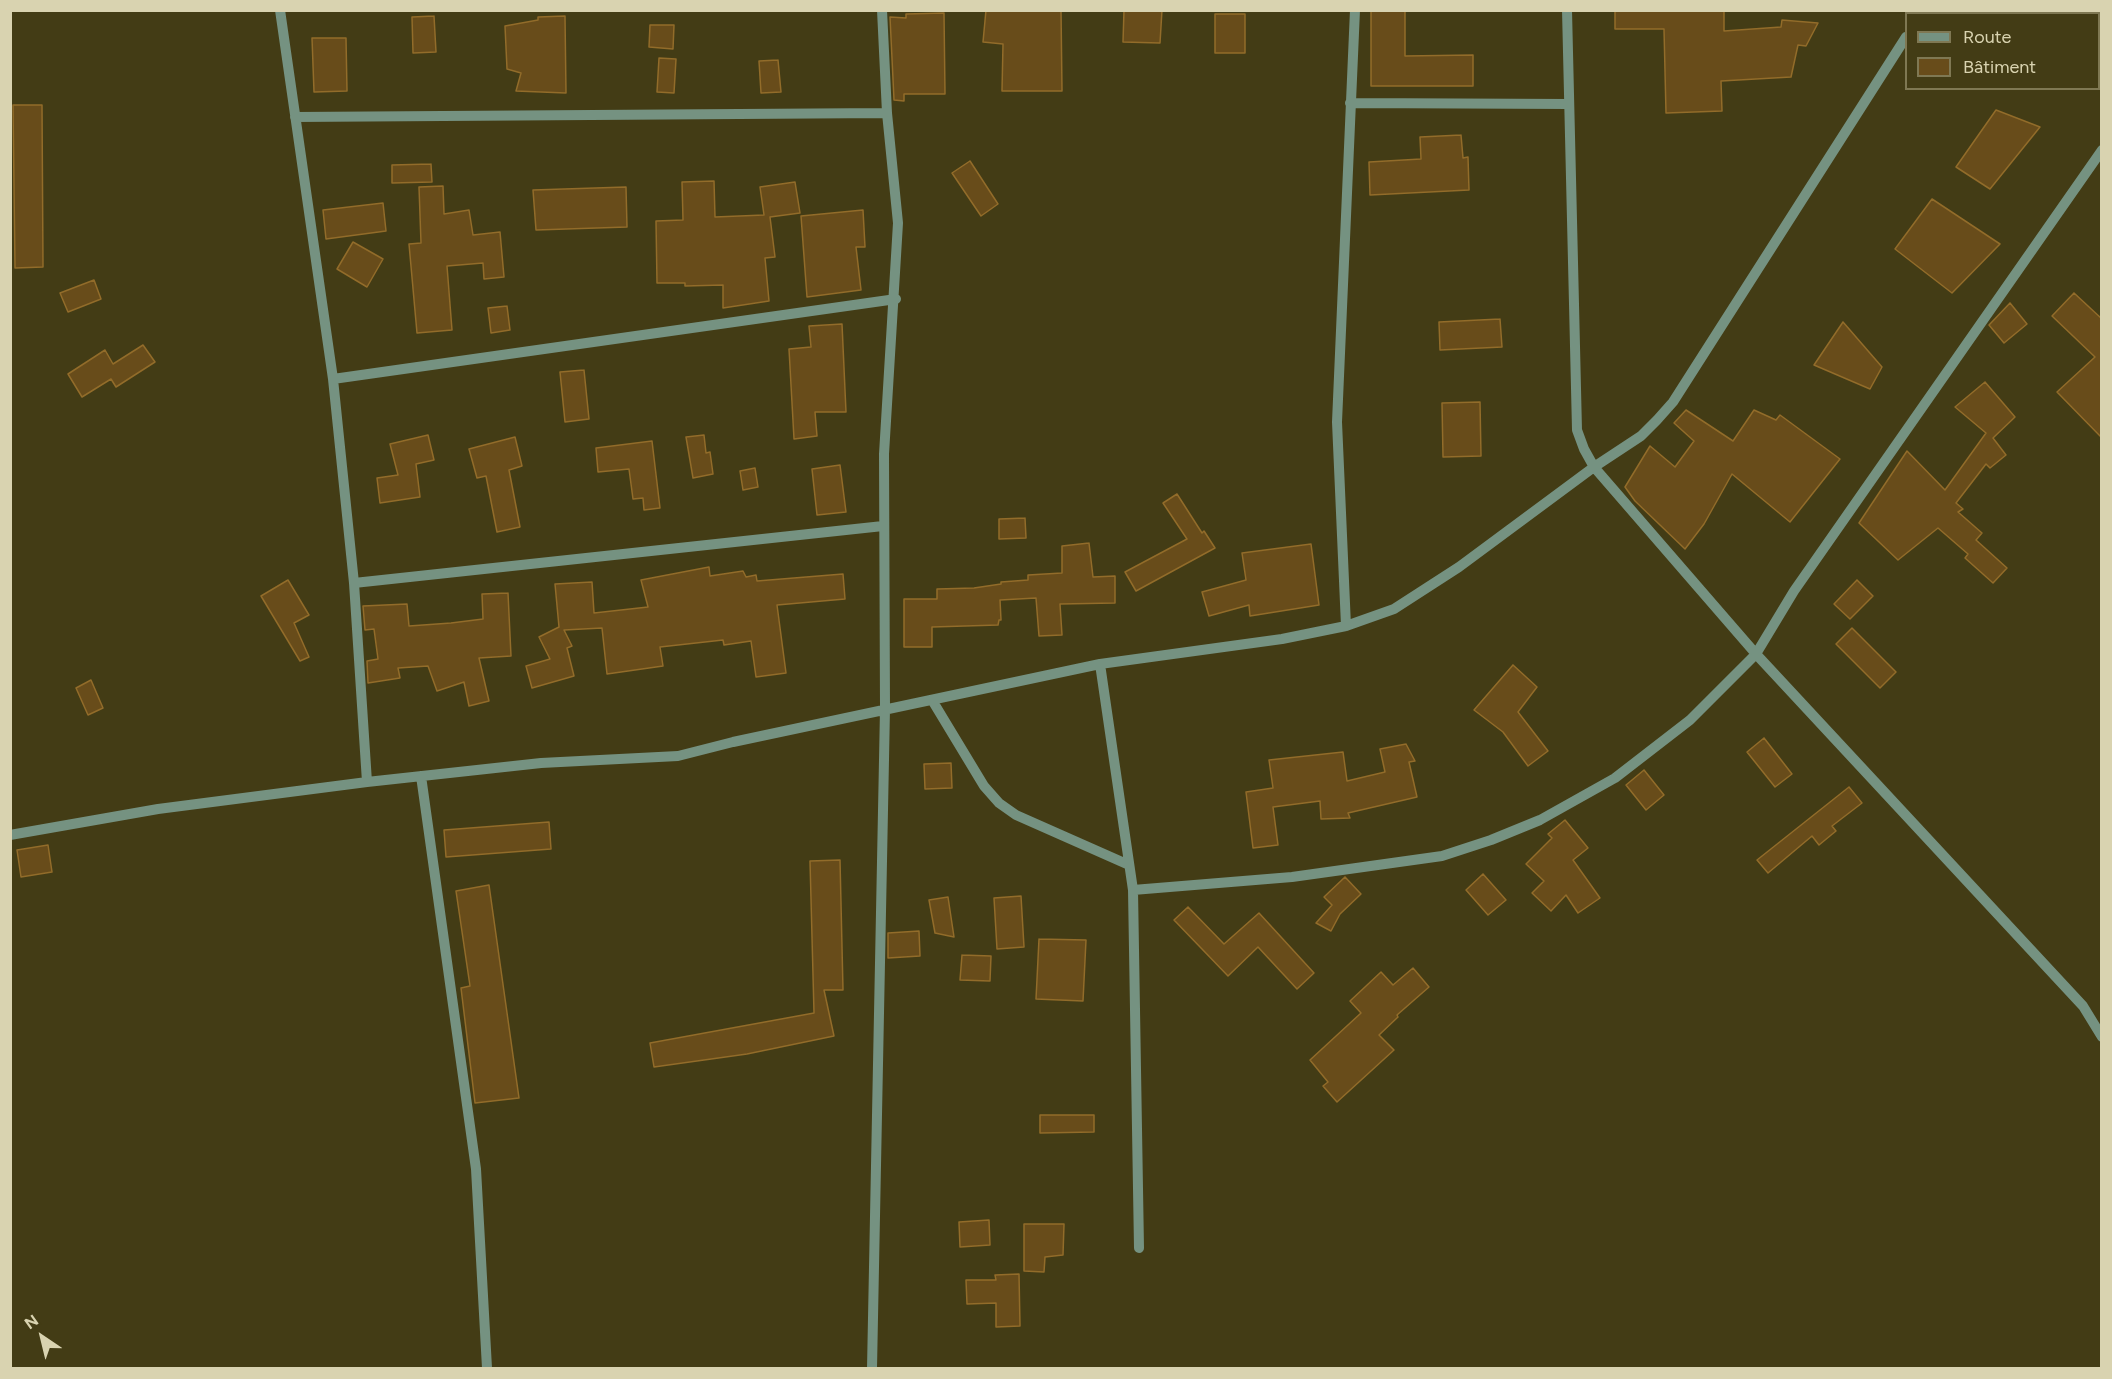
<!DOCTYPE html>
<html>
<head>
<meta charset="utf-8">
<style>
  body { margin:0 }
  #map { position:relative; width:2112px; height:1379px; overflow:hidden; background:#433c15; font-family:Figtree,sans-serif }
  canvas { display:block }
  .frame { position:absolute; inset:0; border:12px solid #d9d3b0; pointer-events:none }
  .legend { position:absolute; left:1905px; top:12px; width:195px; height:78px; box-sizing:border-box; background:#433c15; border:2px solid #7f7853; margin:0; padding:8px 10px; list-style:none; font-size:18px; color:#d9d3b0 }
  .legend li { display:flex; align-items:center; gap:12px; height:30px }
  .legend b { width:30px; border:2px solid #7f7853 }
  .north { position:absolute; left:12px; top:1307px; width:60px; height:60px; -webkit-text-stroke:4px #433c15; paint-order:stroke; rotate:325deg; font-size:16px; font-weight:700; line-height:24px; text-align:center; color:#d9d3b0 }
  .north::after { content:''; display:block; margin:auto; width:21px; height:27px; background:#d9d3b0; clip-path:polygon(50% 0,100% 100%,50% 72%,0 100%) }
</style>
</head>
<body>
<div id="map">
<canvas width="2112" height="1379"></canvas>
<div class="frame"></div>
<ul class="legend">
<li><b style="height:8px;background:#759281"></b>Route</li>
<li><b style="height:16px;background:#684c1a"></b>Bâtiment</li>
</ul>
<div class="north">N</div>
</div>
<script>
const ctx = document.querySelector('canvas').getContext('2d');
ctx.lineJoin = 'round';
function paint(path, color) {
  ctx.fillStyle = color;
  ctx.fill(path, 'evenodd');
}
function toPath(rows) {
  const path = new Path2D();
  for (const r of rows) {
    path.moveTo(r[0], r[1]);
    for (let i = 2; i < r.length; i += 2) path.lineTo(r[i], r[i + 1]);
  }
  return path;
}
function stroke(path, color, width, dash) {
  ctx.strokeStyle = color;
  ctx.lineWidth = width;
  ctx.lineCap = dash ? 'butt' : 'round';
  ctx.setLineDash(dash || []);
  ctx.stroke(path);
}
const building = toPath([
  [986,10,1061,10,1062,91,1002,91,1003,44,983,42,986,10],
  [1124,10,1162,10,1160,43,1123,42,1124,10],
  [1371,10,1405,10,1405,56,1473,55,1473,86,1371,86,1371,10],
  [1615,10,1724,10,1724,31,1781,27,1782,20,1818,23,1806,46,1798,45,1791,77,1721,81,1722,111,1666,113,1664,29,1615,29,1615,10],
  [944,13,945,94,904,94,904,101,894,100,890,17,906,18,906,14,944,13],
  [1215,14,1245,14,1245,53,1215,53,1215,14],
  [434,16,436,52,413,53,412,17,434,16],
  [565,16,566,93,516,91,521,73,507,69,505,26,538,20,538,17,565,16],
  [650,25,674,25,673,49,649,47,650,25],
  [312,38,346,38,347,91,314,92,312,38],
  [659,58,676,59,674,93,657,92,659,58],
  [778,60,781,92,761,93,759,61,778,60],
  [13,105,42,105,43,267,15,268,13,105],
  [1996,110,2040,127,1990,189,1956,167,1996,110],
  [1461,135,1463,158,1468,157,1469,190,1370,195,1369,162,1421,159,1420,137,1461,135],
  [970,161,998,204,981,216,952,173,970,161],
  [431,164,432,182,392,183,392,165,431,164],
  [714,181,715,217,764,215,760,187,795,182,800,213,770,217,775,257,765,258,769,301,723,308,723,285,685,286,685,283,657,283,656,221,683,220,682,182,714,181],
  [443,186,444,214,469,210,473,235,500,232,504,277,484,279,483,263,447,266,452,330,417,333,409,244,421,243,419,187,443,186],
  [626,187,627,227,536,230,533,190,626,187],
  [1932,199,2000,244,1952,293,1895,249,1932,199],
  [383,203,386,231,326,239,323,210,383,203],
  [863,210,865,247,856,247,861,290,807,297,801,216,863,210],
  [353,242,383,259,367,287,337,269,353,242],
  [94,280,101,299,68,312,60,293,94,280],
  [2074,293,2102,319,2102,438,2057,392,2095,357,2052,316,2074,293],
  [2010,303,2027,324,2004,343,1989,325,2010,303],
  [507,306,510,330,491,333,488,308,507,306],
  [1500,319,1502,347,1440,350,1439,322,1500,319],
  [1843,322,1882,367,1870,389,1814,365,1843,322],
  [842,324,846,412,815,412,817,436,794,439,789,349,811,347,809,326,842,324],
  [143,345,155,362,116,387,111,379,82,397,68,374,105,350,113,364,143,345],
  [584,370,589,419,565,422,560,372,584,370],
  [1985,382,2015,417,1993,438,2006,455,1990,468,1986,464,1956,503,1963,509,1958,512,1982,533,1976,540,2007,568,1993,583,1965,558,1968,554,1938,528,1898,560,1859,523,1907,451,1945,490,1986,433,1955,407,1985,382],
  [1480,402,1481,456,1443,457,1442,403,1480,402],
  [1686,410,1733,441,1754,410,1776,420,1780,415,1840,459,1790,522,1732,474,1704,524,1685,549,1635,501,1625,487,1650,446,1675,467,1694,441,1674,423,1686,410],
  [428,435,434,460,416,464,420,497,380,503,377,478,398,475,390,444,428,435],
  [704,435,706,453,710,452,713,474,693,478,686,437,704,435],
  [515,437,522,466,509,470,520,527,497,532,486,476,477,478,469,449,515,437],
  [652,441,660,508,644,510,643,498,633,499,629,469,598,472,596,448,652,441],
  [840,465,846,512,817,515,812,469,840,465],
  [755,468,758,487,743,490,740,471,755,468],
  [1177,494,1202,533,1204,531,1215,548,1136,591,1125,572,1187,539,1163,503,1177,494],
  [1025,518,1026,538,999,539,999,519,1025,518],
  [1089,543,1093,577,1115,576,1115,603,1060,604,1062,635,1039,636,1036,598,1000,600,1001,620,999,620,998,625,932,627,932,647,904,647,904,599,937,599,937,589,974,588,1001,584,1001,582,1028,580,1028,575,1062,573,1062,546,1089,543],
  [1311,544,1319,605,1250,616,1249,605,1209,616,1202,592,1246,580,1242,553,1311,544],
  [709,567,710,576,743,571,746,577,756,575,757,581,843,574,845,599,777,605,786,673,756,677,751,641,724,645,723,640,660,647,663,666,607,674,602,628,564,630,572,646,567,648,574,676,532,688,526,666,550,659,539,637,559,627,555,584,592,582,594,613,648,607,641,580,709,567],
  [288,580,309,615,294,623,309,657,300,661,261,596,288,580],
  [1857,580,1873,596,1850,619,1834,604,1857,580],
  [508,593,511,656,479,658,489,701,469,706,464,682,437,691,428,666,398,668,400,678,368,683,367,661,378,659,374,629,365,630,363,606,407,604,409,626,451,623,483,619,482,594,508,593],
  [1852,628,1896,672,1880,688,1836,644,1852,628],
  [1513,665,1537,687,1518,712,1548,751,1528,766,1503,732,1474,710,1513,665],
  [91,680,103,708,88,715,76,688,91,680],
  [1764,738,1792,774,1775,787,1747,752,1764,738],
  [1406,744,1415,761,1409,762,1417,797,1348,813,1350,818,1321,819,1320,801,1273,807,1278,845,1253,848,1246,792,1273,788,1269,760,1343,752,1347,781,1385,772,1380,749,1406,744],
  [951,763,952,788,925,789,924,764,951,763],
  [1644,770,1664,795,1646,810,1626,785,1644,770],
  [1849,787,1862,803,1832,826,1836,831,1819,845,1812,836,1768,873,1757,860,1849,787],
  [1565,820,1588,848,1573,860,1600,898,1578,913,1566,895,1551,911,1532,893,1544,881,1526,864,1552,838,1548,834,1565,820],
  [549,822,551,849,446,857,444,830,549,822],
  [48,845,52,872,21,877,17,850,48,845],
  [840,860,843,990,824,990,834,1036,747,1054,654,1067,650,1043,814,1013,810,861,840,860],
  [1483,874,1506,900,1488,915,1466,890,1483,874],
  [1345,877,1361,894,1340,914,1331,931,1316,923,1332,905,1324,897,1345,877],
  [489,885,519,1098,475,1103,461,988,470,986,456,891,489,885],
  [1021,896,1024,947,997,949,994,898,1021,896],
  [948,897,954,937,935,933,929,900,948,897],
  [1188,907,1224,944,1259,913,1314,973,1297,989,1258,947,1228,976,1174,920,1188,907],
  [919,931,920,956,888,958,888,933,919,931],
  [1039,939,1086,940,1083,1001,1036,999,1039,939],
  [962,955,991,956,990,981,960,980,962,955],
  [1413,968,1429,987,1397,1015,1398,1017,1379,1035,1394,1050,1337,1102,1323,1086,1328,1082,1310,1060,1361,1013,1350,1001,1381,972,1393,985,1413,968],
  [1040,1115,1094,1115,1094,1132,1040,1133,1040,1115],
  [989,1220,990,1245,960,1247,959,1222,989,1220],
  [1024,1224,1064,1224,1063,1255,1045,1257,1044,1272,1024,1271,1024,1224],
  [1019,1274,1020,1326,996,1327,996,1303,967,1304,966,1280,996,1280,995,1275,1019,1274]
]);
paint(building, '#684c1a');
stroke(building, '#926c2a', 1.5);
stroke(toPath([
  [280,10,333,379,354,583,367,782],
  [1567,10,1577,430,1584,449,1594,467,1756,654,2083,1006,2102,1037],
  [1922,14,1924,10],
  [1350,103,1569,104],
  [295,117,887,113],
  [333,379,896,299],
  [354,583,883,526],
  [1346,626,1337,422,1355,10],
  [1100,664,1133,890,1139,1248],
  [932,700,984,786,999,803,1016,815,1129,865],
  [421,776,476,1169,487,1368],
  [10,835,158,809,367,782,541,763,678,756,733,742,1100,664,1282,639,1346,626,1394,609,1459,567,1594,467,1641,436,1657,420,1673,402,1906,37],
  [1133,890,1292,877,1442,856,1491,840,1540,820,1615,778,1690,720,1756,654,1794,591,2102,150],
  [872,1368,885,709,884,454,898,223,887,113,882,10]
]), '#759281', 10);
</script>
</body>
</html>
